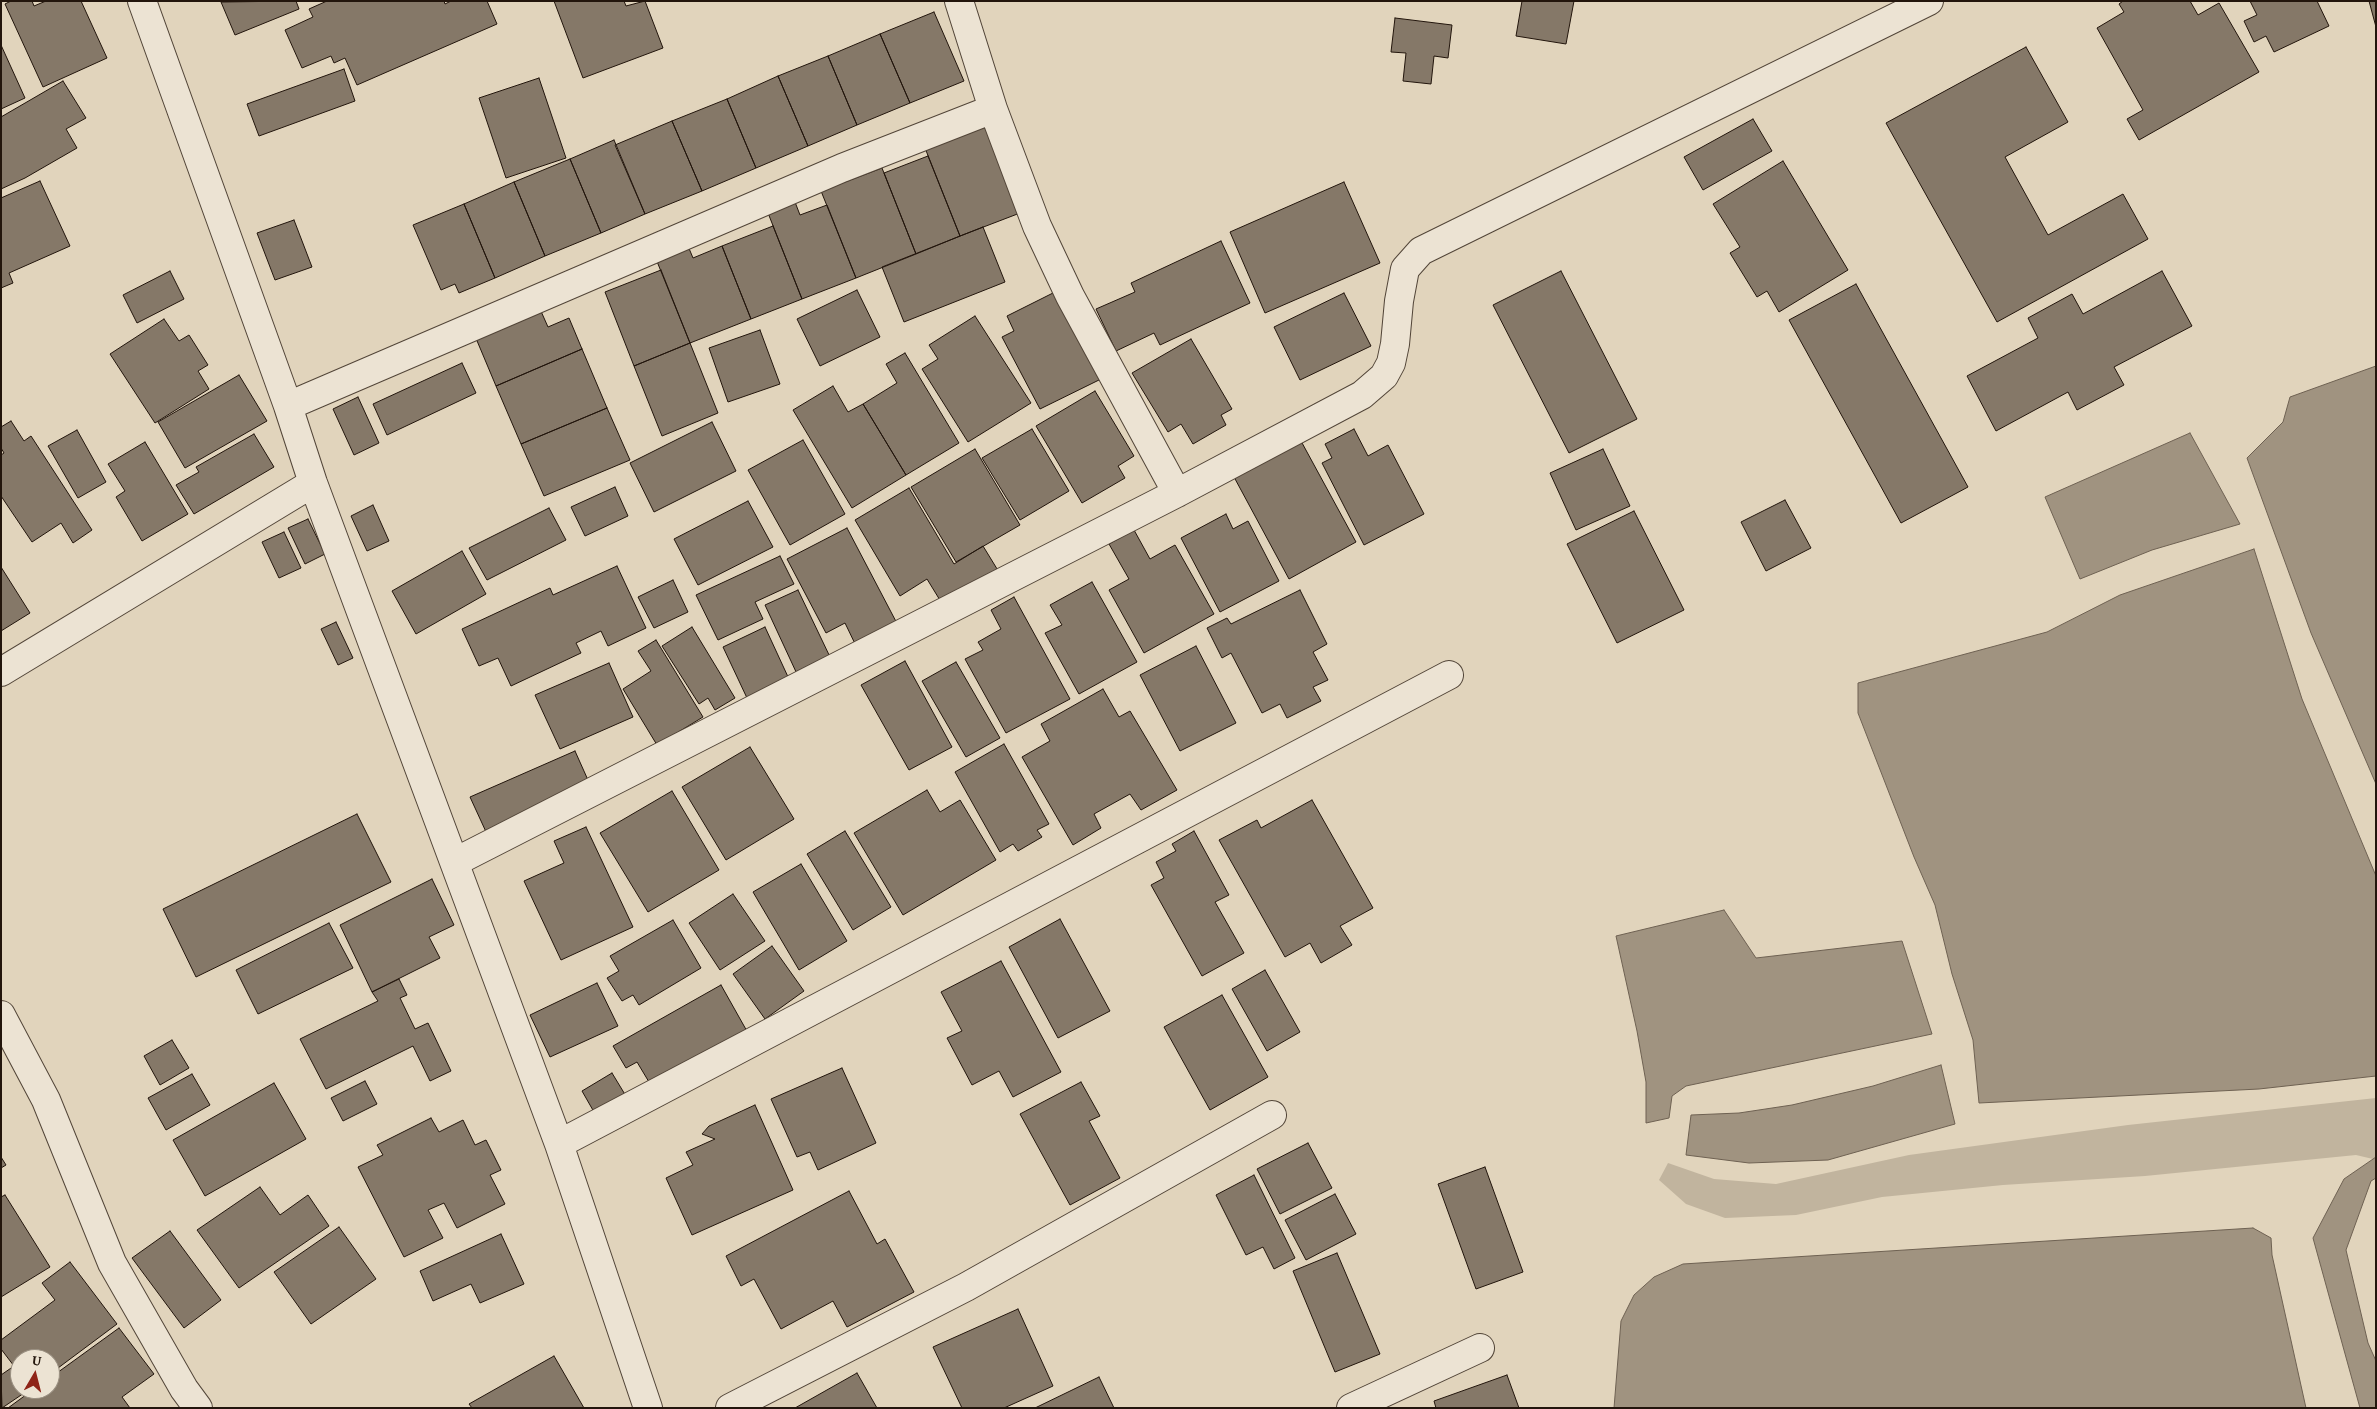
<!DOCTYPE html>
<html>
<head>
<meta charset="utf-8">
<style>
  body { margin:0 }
  #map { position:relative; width:2377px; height:1409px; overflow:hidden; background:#e1d4bc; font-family:"Gentium Book Plus",serif }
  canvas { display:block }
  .frame { position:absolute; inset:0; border:2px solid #22150c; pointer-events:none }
  .north { position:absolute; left:10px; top:1349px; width:50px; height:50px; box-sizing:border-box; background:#ece3d3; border:1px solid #9b9183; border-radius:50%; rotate:8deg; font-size:14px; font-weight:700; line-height:20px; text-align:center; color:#22150c }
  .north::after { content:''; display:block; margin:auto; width:18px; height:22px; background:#8f2418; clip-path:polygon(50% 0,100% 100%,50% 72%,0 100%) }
</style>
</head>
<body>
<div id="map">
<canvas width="2377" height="1409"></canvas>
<div class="frame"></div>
<div class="north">U</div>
</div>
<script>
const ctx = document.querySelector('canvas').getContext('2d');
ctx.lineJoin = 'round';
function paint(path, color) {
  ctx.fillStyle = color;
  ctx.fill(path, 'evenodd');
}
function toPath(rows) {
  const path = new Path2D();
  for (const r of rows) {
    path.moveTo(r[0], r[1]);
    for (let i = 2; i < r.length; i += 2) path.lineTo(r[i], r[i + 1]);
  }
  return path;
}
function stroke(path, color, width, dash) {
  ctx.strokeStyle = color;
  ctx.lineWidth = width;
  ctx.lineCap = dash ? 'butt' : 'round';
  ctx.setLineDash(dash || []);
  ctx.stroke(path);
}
paint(toPath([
  [2376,1098,2376,1157,2373,1159,2356,1155,2145,1176,2003,1185,1882,1197,1796,1215,1725,1218,1686,1204,1659,1180,1668,1163,1714,1179,1776,1184,1909,1155,2128,1125]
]), '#c1b49e');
const water = toPath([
  [2376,366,2376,784,2311,633,2247,458,2283,422,2290,397,2376,366],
  [2190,433,2240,524,2152,550,2080,579,2045,497,2190,433],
  [2254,549,2302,699,2376,876,2376,1076,2259,1089,1979,1103,1973,1040,1952,974,1935,905,1914,857,1858,713,1858,683,2047,632,2120,595,2254,549],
  [1724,910,1756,958,1902,941,1932,1034,1686,1086,1672,1096,1669,1118,1646,1123,1646,1082,1637,1031,1616,936,1724,910],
  [1941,1065,1955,1124,1828,1160,1749,1163,1686,1155,1691,1115,1739,1113,1792,1105,1873,1086,1941,1065],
  [2376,1157,2376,1178,2371,1181,2346,1250,2368,1343,2376,1361,2376,1408,2360,1408,2313,1238,2344,1179,2376,1157],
  [2253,1228,2271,1238,2272,1255,2306,1408,1614,1408,1621,1321,1634,1295,1654,1277,1683,1264,2253,1228]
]);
paint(water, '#a09380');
stroke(water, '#6e6152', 1);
const building = toPath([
  [11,1,32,1,34,6,46,1,81,1,107,58,43,87,5,4,11,1],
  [296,1,299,9,235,35,221,2,296,1],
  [327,1,444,1,445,4,451,1,487,1,497,24,357,85,345,58,334,63,331,56,302,68,285,30,313,17,309,9,327,1],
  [554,1,624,1,626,6,645,1,663,48,583,78,554,1],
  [1522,1,1574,1,1566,44,1516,36,1522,1],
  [2123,1,2190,1,2198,15,2219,3,2259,72,2139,140,2127,119,2143,110,2097,28,2124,12,2119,4,2123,1],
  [2250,1,2317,1,2329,26,2274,52,2266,36,2254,42,2244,21,2257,15,2250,1],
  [2369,1,2376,1,2376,27,2369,1],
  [934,12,964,81,910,103,880,34,934,12],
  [1395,18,1452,25,1448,58,1434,56,1431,84,1403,81,1406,53,1391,52,1395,18],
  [880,34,910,103,857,125,828,56,880,34],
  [1,45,25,98,1,109,1,45],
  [2026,47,2068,122,2005,157,2048,235,2123,194,2148,239,1997,322,1886,123,2026,47],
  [828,56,857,125,808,146,778,76,828,56],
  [344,69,355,101,259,136,247,104,344,69],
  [778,76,808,146,756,168,727,99,778,76],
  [539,78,566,158,506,178,479,98,539,78],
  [63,81,86,118,66,129,77,148,25,178,1,189,1,117,63,81],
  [727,99,756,168,702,191,672,121,727,99],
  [1753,119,1772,151,1703,190,1684,157,1753,119],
  [672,121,702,191,645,214,615,145,672,121],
  [984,124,1020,213,960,236,925,148,984,124],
  [614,140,645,214,601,233,570,159,614,140],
  [928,156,960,236,916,254,884,173,928,156],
  [570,159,601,233,545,256,514,182,570,159],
  [1783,161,1848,270,1779,312,1767,291,1757,297,1730,253,1740,247,1713,204,1783,161],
  [882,168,916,254,856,278,821,191,882,168],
  [40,181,70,246,9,273,13,283,1,288,1,198,40,181],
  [514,182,545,256,495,278,464,204,514,182],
  [1344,182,1380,263,1265,313,1230,232,1344,182],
  [795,202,800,215,827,205,856,278,802,299,768,213,795,202],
  [464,204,495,278,459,293,455,284,441,290,413,225,464,204],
  [294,220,312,267,275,280,257,233,294,220],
  [773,226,802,299,751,319,722,246,773,226],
  [983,227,1005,282,904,322,882,267,983,227],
  [1221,241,1250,303,1160,345,1154,333,1116,351,1096,309,1135,292,1131,283,1221,241],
  [688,246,693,258,722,246,751,319,690,343,656,259,688,246],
  [661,270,690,343,634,366,605,292,661,270],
  [170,271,184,299,137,323,123,295,170,271],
  [1561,271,1637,419,1569,453,1493,305,1561,271],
  [2162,271,2192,326,2114,367,2124,385,2077,410,2068,392,1996,431,1967,376,2038,338,2028,318,2072,294,2083,314,2162,271],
  [1856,284,1968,487,1901,523,1789,320,1856,284],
  [857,290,880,337,820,366,797,319,857,290],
  [1055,292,1101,379,1040,409,1002,337,1014,331,1007,316,1055,292],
  [1344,293,1371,346,1300,380,1274,327,1344,293],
  [540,309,548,327,569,318,582,349,496,386,475,336,540,309],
  [975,316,1031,403,968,442,922,369,938,359,929,345,975,316],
  [164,319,179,341,189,335,208,365,198,371,209,389,155,423,110,354,164,319],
  [760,330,780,384,728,402,709,348,760,330],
  [1191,339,1232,409,1221,415,1226,425,1193,444,1181,424,1168,432,1132,373,1191,339],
  [690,343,718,413,662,436,634,366,690,343],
  [582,349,607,408,521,444,496,386,582,349],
  [905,353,959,443,906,475,863,404,897,383,886,364,905,353],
  [462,363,476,393,387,435,373,404,462,363],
  [239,375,267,421,185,468,158,422,239,375],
  [833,386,848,412,863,404,906,475,852,508,793,410,833,386],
  [1095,391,1134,456,1118,466,1125,478,1082,503,1036,426,1095,391],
  [358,397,379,443,354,455,333,409,358,397],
  [607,408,630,460,544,496,521,444,607,408],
  [11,421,24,441,31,436,92,530,73,543,61,523,32,542,1,496,1,455,4,453,1,448,1,427,11,421],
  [712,422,736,471,654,512,630,463,712,422],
  [1032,429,1069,491,1020,520,982,458,1032,429],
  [1354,429,1368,456,1388,445,1424,514,1364,545,1322,463,1332,458,1325,444,1354,429],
  [77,430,106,482,78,498,48,446,77,430],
  [254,434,274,467,194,514,176,485,199,472,196,467,254,434],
  [803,440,845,514,790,545,748,470,803,440],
  [1301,441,1356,542,1289,579,1234,477,1301,441],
  [145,442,188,514,142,541,116,497,125,491,108,464,145,442],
  [975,449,1020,525,956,562,911,487,975,449],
  [1603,449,1630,506,1576,530,1550,473,1603,449],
  [615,487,628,516,585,536,571,507,615,487],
  [909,488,954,564,983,546,1002,577,946,610,927,579,900,596,855,520,909,488],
  [1785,500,1811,548,1766,571,1741,522,1785,500],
  [748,501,773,547,698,585,674,539,748,501],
  [373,505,389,541,367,551,351,516,373,505],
  [549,508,566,540,487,580,469,548,549,508],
  [1634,511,1684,610,1617,643,1567,544,1634,511],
  [1226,514,1233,529,1248,521,1279,581,1220,612,1181,538,1226,514],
  [308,519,325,554,305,564,288,528,308,519],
  [847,528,901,631,859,652,845,623,826,633,787,559,847,528],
  [1134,530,1150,559,1175,545,1214,614,1144,653,1109,590,1129,579,1109,544,1134,530],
  [284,532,301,568,279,578,262,542,284,532],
  [462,551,486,594,416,634,392,591,462,551],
  [780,556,794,584,755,602,763,619,718,640,696,595,780,556],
  [617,566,646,628,608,646,601,631,576,643,581,653,511,686,498,658,479,666,462,629,550,588,553,595,617,566],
  [1,567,30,613,1,631,1,567],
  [673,580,688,612,654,628,638,597,673,580],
  [1092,582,1137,662,1079,694,1045,633,1062,625,1050,605,1092,582],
  [798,590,831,659,797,674,765,605,798,590],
  [1300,590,1327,644,1313,652,1328,680,1313,687,1321,701,1287,718,1280,704,1262,713,1231,653,1222,658,1207,628,1227,618,1231,624,1300,590],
  [1014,597,1070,699,1006,733,965,659,983,650,978,642,1001,629,991,610,1014,597],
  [336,622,353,658,338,665,321,629,336,622],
  [692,627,735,698,715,710,708,698,699,704,662,646,692,627],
  [765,627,789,679,747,698,723,647,765,627],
  [656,640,703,717,657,745,623,689,651,671,638,651,656,640],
  [1196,646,1236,723,1180,751,1140,675,1196,646],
  [905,661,952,747,909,770,861,685,905,661],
  [956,662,1000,738,966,757,922,681,956,662],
  [609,663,633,717,560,749,535,695,609,663],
  [1103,689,1119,717,1130,711,1177,790,1141,810,1130,794,1094,814,1101,828,1073,845,1022,757,1050,741,1041,724,1103,689],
  [1004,744,1049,824,1037,830,1042,837,1018,851,1013,844,1000,852,955,772,1004,744],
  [750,747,794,819,726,860,682,787,750,747],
  [575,751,592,789,487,834,470,797,575,751],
  [927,790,940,812,960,800,996,860,903,915,854,833,927,790],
  [672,791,719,870,648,912,600,833,672,791],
  [1312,800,1373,908,1340,926,1352,945,1321,963,1310,943,1285,957,1219,840,1257,820,1261,828,1312,800],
  [357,814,391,882,196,977,163,909,357,814],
  [586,827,633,927,561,960,524,881,564,863,554,841,586,827],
  [845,831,891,907,853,930,807,854,845,831],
  [1194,831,1229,895,1215,902,1244,953,1202,976,1151,885,1164,878,1156,862,1176,851,1172,844,1194,831],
  [801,864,847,941,799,970,753,892,801,864],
  [432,879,454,925,429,937,440,958,372,992,340,925,432,879],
  [733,894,765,941,720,970,689,923,733,894],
  [1060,919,1110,1011,1058,1038,1009,947,1060,919],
  [673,920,701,968,639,1005,633,995,622,1001,607,978,619,971,610,956,673,920],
  [329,923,353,968,258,1014,236,970,329,923],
  [772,946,804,991,765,1019,733,974,772,946],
  [1001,961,1061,1072,1013,1097,999,1071,972,1085,947,1038,962,1031,941,992,1001,961],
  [1265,970,1300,1032,1267,1051,1232,989,1265,970],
  [399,979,407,995,400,998,415,1029,428,1023,451,1071,430,1081,413,1046,326,1089,300,1039,378,1001,372,992,399,979],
  [597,983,618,1026,550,1057,530,1015,597,983],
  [721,985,748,1033,652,1087,637,1062,626,1068,613,1046,721,985],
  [1222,995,1268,1077,1210,1110,1164,1027,1222,995],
  [172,1040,189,1068,160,1085,144,1056,172,1040],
  [842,1068,876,1143,818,1170,810,1152,797,1157,771,1099,842,1068],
  [612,1073,629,1101,598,1119,582,1091,612,1073],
  [192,1074,210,1105,166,1130,148,1098,192,1074],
  [365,1081,377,1104,343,1121,331,1098,365,1081],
  [1081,1082,1100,1116,1089,1121,1120,1178,1070,1205,1020,1114,1081,1082],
  [274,1083,306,1139,205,1196,173,1140,274,1083],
  [755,1105,793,1190,692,1235,666,1178,693,1165,686,1152,715,1139,702,1134,709,1126,755,1105],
  [431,1118,439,1132,463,1120,475,1145,486,1140,501,1170,490,1175,505,1204,457,1228,444,1203,428,1210,443,1238,404,1257,358,1167,383,1155,377,1145,431,1118],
  [1308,1143,1332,1188,1280,1214,1257,1169,1308,1143],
  [1,1157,6,1165,1,1168,1,1157],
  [1485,1167,1523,1272,1476,1289,1438,1184,1485,1167],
  [1254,1175,1295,1258,1274,1269,1263,1247,1246,1255,1216,1195,1254,1175],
  [260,1187,280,1215,308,1195,329,1226,239,1288,197,1230,260,1187],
  [849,1191,877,1244,885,1239,914,1292,847,1327,833,1301,781,1329,754,1279,741,1286,726,1256,849,1191],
  [1335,1194,1356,1234,1306,1260,1285,1220,1335,1194],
  [5,1195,50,1267,1,1297,1,1197,5,1195],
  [339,1227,376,1279,311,1324,274,1272,339,1227],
  [170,1231,221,1300,184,1328,132,1258,170,1231],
  [501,1234,524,1284,480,1303,471,1284,433,1301,420,1271,501,1234],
  [1337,1253,1380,1354,1335,1372,1293,1271,1337,1253],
  [70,1262,117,1324,50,1374,50,1359,20,1359,20,1389,30,1389,2,1408,1,1375,14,1366,1,1349,1,1340,55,1300,42,1283,70,1262],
  [1018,1309,1053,1386,1004,1408,962,1408,933,1347,1018,1309],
  [119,1328,154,1374,122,1397,130,1408,8,1408,34,1389,50,1389,50,1378,119,1328],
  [554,1356,584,1408,472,1408,469,1404,554,1356],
  [857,1373,877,1408,795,1408,857,1373],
  [1507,1375,1519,1408,1436,1408,1434,1401,1507,1375],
  [1099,1377,1114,1408,1035,1408,1099,1377]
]);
paint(building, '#857868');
stroke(building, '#22150c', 1);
const minor = toPath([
  [142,1,288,406,313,483,559,1144,648,1408],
  [959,1,993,109,1037,226,1070,296,1177,493],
  [288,406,842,168,993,109],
  [1,672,313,483],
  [455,862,1177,493,1362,395,1384,376,1391,363,1395,344,1399,301,1405,269,1421,251,1929,1],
  [1,1015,46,1100,112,1263,184,1389,198,1408],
  [559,1144,1449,675],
  [730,1408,966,1287,1272,1115],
  [1351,1408,1480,1348]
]);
stroke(minor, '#524538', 30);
stroke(minor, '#ece3d3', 28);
</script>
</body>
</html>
